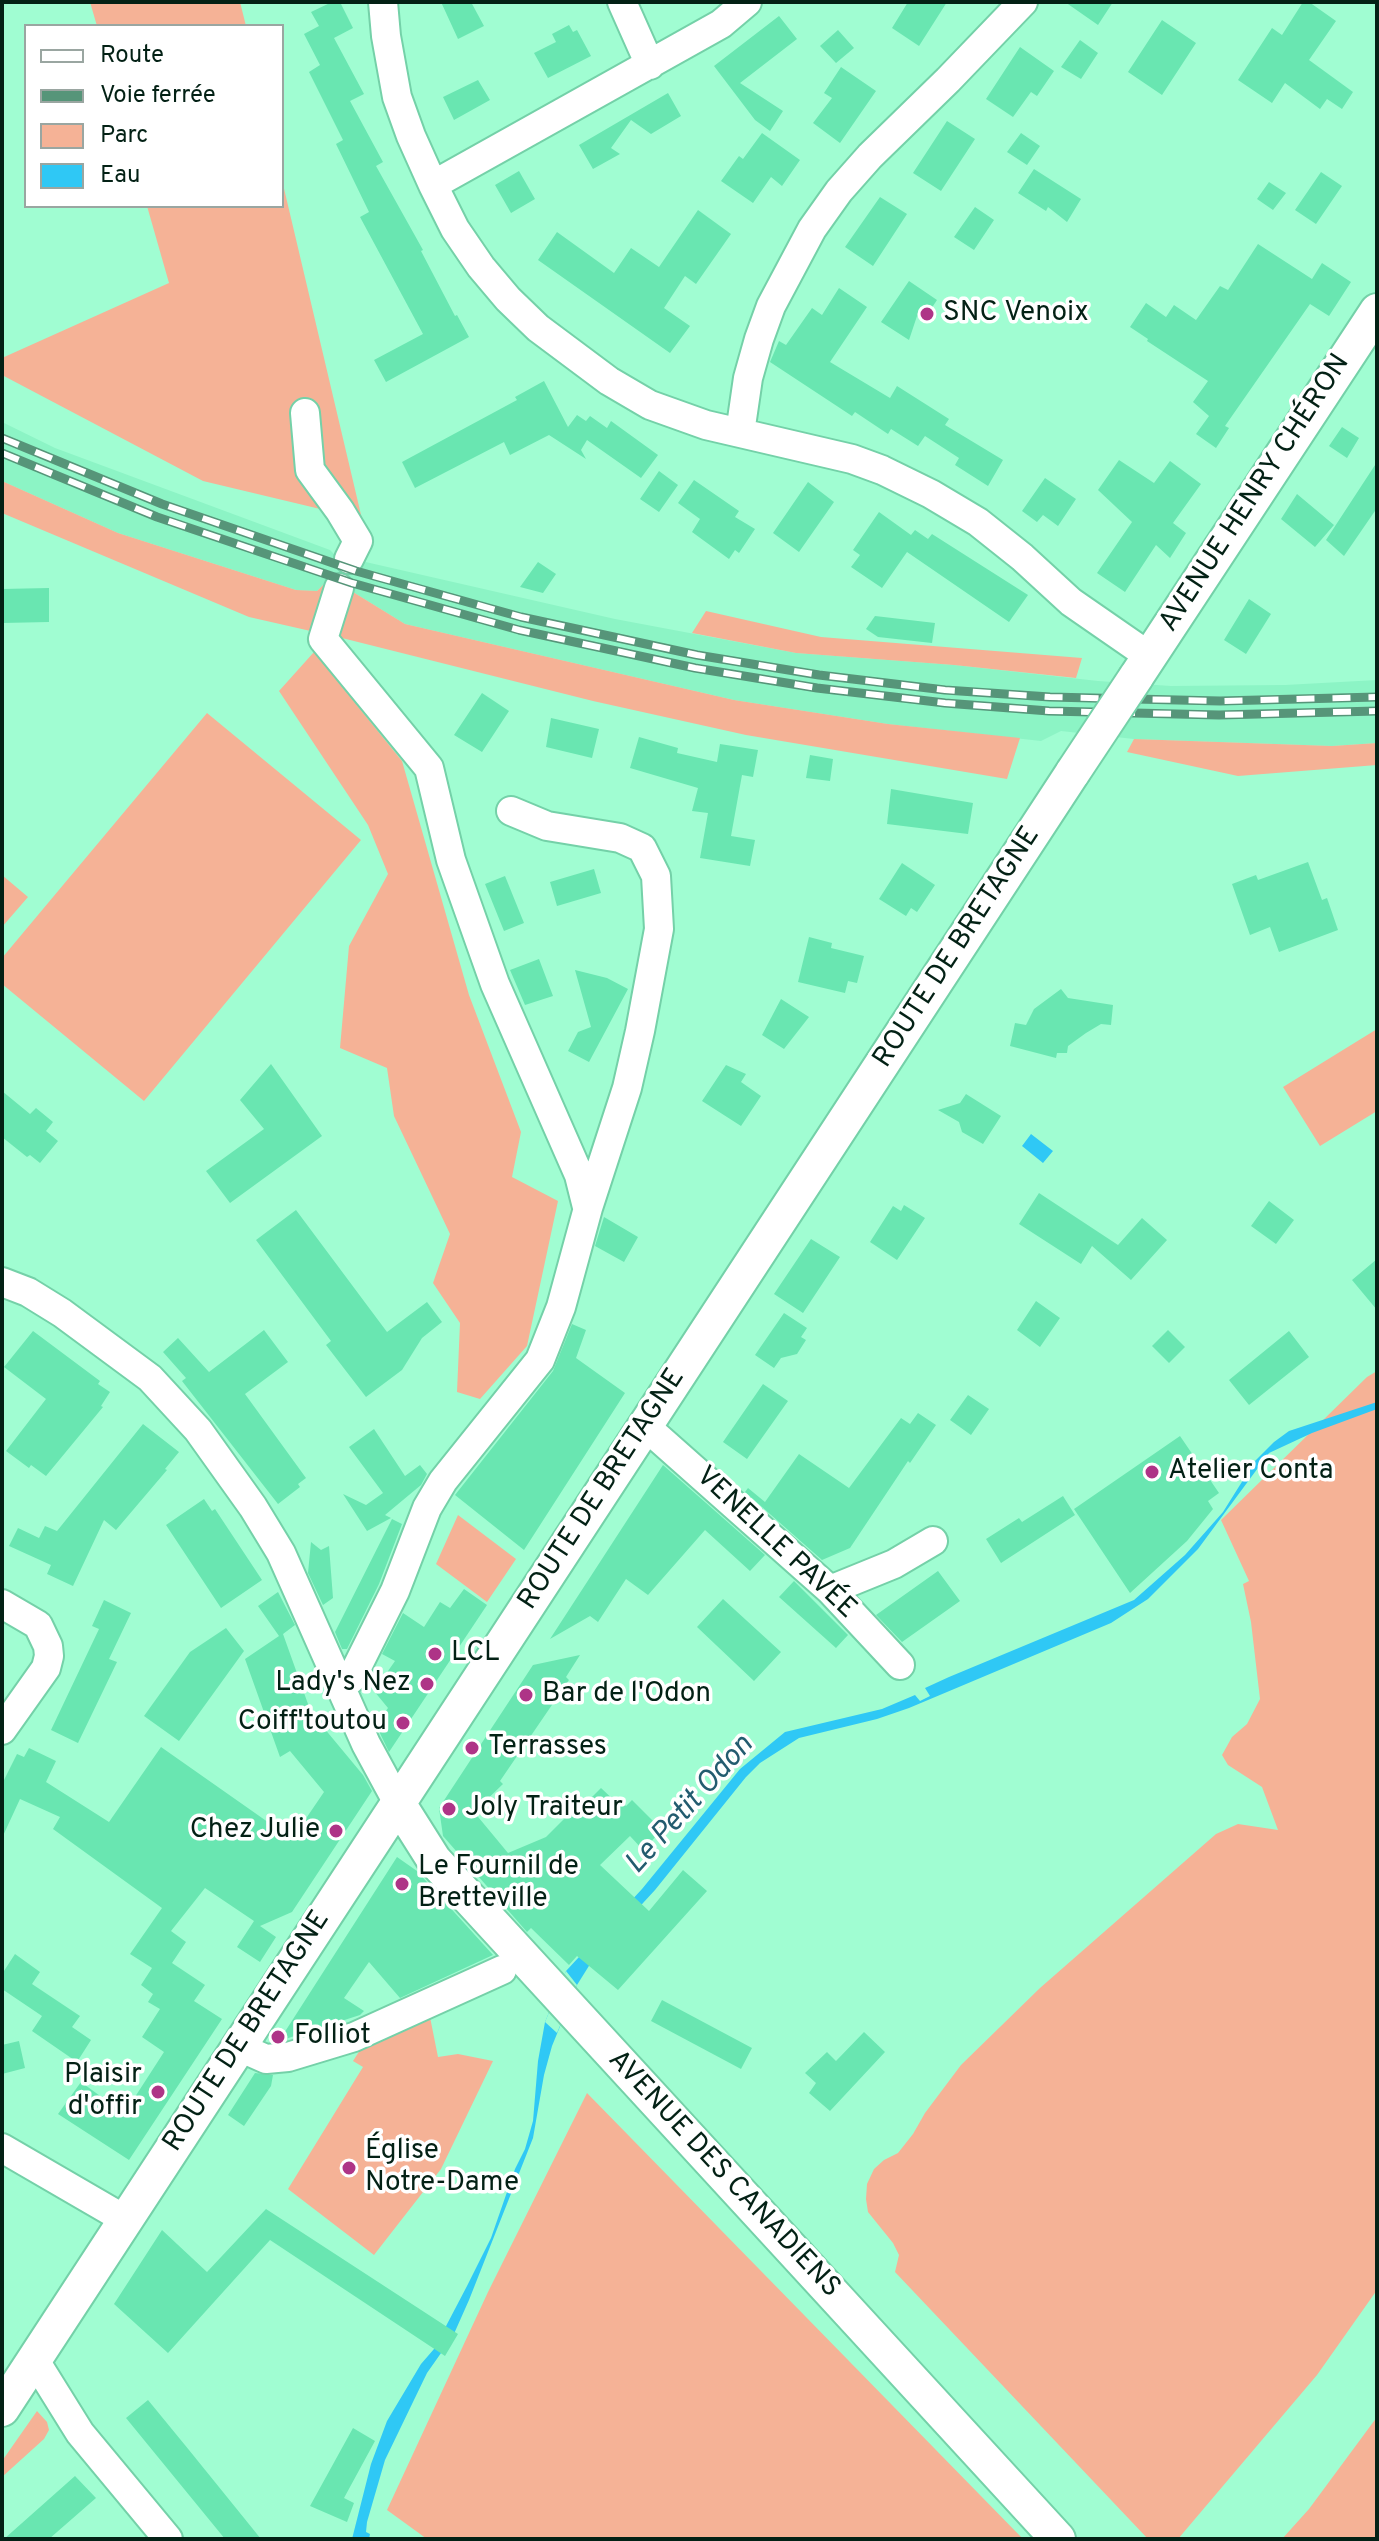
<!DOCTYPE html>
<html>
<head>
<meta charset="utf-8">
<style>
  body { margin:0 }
  #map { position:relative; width:1379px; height:2541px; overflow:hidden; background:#a0fdd2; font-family:Overpass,sans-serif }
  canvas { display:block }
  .frame { position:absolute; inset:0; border:4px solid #032115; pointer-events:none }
  .legend { position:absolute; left:24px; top:24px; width:260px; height:184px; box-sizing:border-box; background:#fff; border:2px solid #9aa6a1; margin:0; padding:10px 14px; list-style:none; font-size:24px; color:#032115 }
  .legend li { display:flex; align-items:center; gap:16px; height:40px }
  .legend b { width:40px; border:2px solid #9aa6a1 }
</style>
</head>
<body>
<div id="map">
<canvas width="1379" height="2541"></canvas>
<div class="frame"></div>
<ul class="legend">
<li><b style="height:10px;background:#fff"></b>Route</li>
<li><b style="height:10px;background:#569579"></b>Voie ferrée</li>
<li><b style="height:22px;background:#f5b296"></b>Parc</li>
<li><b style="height:22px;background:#2fc8f5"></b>Eau</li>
</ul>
</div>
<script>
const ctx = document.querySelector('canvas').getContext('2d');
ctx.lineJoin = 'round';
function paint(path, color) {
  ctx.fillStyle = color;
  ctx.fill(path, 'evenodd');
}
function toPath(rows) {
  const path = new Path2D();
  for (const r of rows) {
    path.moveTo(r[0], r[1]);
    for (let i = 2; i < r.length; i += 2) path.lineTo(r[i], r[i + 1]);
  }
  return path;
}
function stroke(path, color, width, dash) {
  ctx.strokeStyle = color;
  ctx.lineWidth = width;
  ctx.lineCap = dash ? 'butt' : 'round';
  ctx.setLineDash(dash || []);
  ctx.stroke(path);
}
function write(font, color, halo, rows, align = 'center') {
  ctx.font = font + ' Overpass,sans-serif';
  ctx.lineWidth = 7;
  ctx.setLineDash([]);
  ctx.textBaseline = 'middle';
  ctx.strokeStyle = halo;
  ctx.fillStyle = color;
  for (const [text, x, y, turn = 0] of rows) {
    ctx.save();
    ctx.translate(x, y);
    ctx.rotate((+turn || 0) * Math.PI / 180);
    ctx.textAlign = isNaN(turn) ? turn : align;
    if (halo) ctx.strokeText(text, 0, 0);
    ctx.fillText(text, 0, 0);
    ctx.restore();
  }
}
paint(toPath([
  [2,422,55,448,330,550,335,555,615,619,796,653,954,665,1098,681,1171,686,1285,685,1377,680,1377,743,1332,746,1134,739,1061,731,1041,741,888,724,734,700,405,624,353,592,324,584,317,591,296,590,118,533,2,481]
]), '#8cf4c5');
paint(toPath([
  [90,2,240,2,246,26,97,26],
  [282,180,362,519,203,481,2,375,2,358,169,283,147,206,282,206],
  [2,481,118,533,296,590,317,591,324,584,331,597,315,632,249,617,2,513],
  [353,592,405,624,734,700,888,724,1020,738,1007,779,746,735,593,701,338,637],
  [706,611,821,637,1082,658,1076,678,954,665,796,653,692,633],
  [314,652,402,761,469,995,521,1132,512,1177,558,1201,527,1346,480,1399,457,1392,460,1323,433,1283,450,1234,394,1116,387,1068,340,1048,349,946,388,874,368,825,279,691],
  [207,713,361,840,144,1101,2,984,2,958],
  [1134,739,1332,746,1377,743,1377,765,1238,776,1127,752],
  [2,875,28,897,2,927],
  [1377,1029,1377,1111,1320,1146,1283,1087],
  [1377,1371,1377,2290,1317,2375,1178,2539,1148,2539,895,2272,899,2255,893,2243,868,2212,866,2199,867,2184,874,2169,884,2160,898,2153,913,2134,925,2113,961,2065,1040,1988,1216,1834,1238,1824,1278,1830,1262,1787,1228,1765,1222,1755,1232,1737,1247,1724,1260,1699,1251,1622,1243,1584,1249,1581,1221,1520,1367,1377],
  [458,1515,516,1559,487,1602,436,1564],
  [429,2012,438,2057,458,2054,493,2061,441,2169,374,2255,288,2189,363,2067,353,2061,362,2047,377,2043,392,2030],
  [587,2093,1023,2539,427,2539,387,2510,488,2292],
  [37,2411,47,2422,49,2430,44,2439,2,2477,2,2461],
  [1377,2417,1377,2539,1282,2539,1309,2509]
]), '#f5b296');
paint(toPath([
  [1031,1134,1053,1151,1043,1163,1022,1146],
  [1377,1402,1377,1409,1312,1433,1269,1453,1198,1549,1148,1599,1111,1623,909,1708,877,1719,799,1738,760,1763,746,1777,655,1890,597,1953,577,1985,552,2046,544,2075,533,2138,469,2300,453,2336,427,2373,385,2460,367,2522,366,2532,370,2534,369,2539,352,2539,371,2464,387,2421,421,2364,434,2349,467,2286,491,2238,515,2169,525,2149,533,2121,538,2061,545,2022,566,1971,642,1889,740,1769,785,1732,882,1709,915,1695,920,1701,930,1696,925,1688,949,1677,1134,1600,1185,1555,1223,1512,1255,1461,1274,1442,1289,1431]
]), '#2fc8f5');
paint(toPath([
  [566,1971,577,1985,557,2033,545,2022]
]), '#a0fdd2');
paint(toPath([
  [332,2,340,2,353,28,334,38,364,94,350,101,383,162,376,166,423,250,421,251,455,316,457,315,469,337,386,382,374,360,423,334,360,217,369,212,336,144,343,140,309,72,320,65,304,34,319,26,311,12],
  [441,2,471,2,484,26,458,39],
  [908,2,947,2,919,46,892,28],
  [1065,2,1113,2,1098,25],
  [1303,2,1309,2,1336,21,1309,60,1353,92,1342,109,1327,99,1320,109,1285,83,1272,103,1238,80,1272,28,1282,35],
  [779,16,797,39,740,83,783,111,770,131,755,120,714,66],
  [1162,20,1196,43,1162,95,1128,72],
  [569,25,573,32,577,30,591,56,548,78,534,53,556,42,552,34],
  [838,30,854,48,836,63,820,46],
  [1080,40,1098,53,1081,79,1061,67],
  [1020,47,1054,71,1037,96,1031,92,1013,117,986,99],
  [841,67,876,91,840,143,813,123,832,98,824,93],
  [478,80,490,100,454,120,443,97],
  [668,93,681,116,651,134,631,120,611,148,620,154,593,169,579,145],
  [947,121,975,139,941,191,913,173],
  [762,133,800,160,782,186,771,177,753,203,721,181,739,156,743,159],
  [1021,133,1040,146,1027,165,1007,152],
  [1034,169,1081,199,1067,222,1048,207,1046,211,1018,193],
  [519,171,535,199,511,213,495,185],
  [1321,172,1342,186,1316,224,1295,210],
  [1269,182,1286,193,1273,210,1257,199],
  [880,197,907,214,873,266,845,247],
  [975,207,994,220,974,250,954,237],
  [698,210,731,234,696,284,685,276,664,308,690,326,670,353,538,260,557,232,614,273,631,248,659,267],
  [1258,244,1312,279,1322,263,1351,282,1329,316,1310,304,1225,426,1229,428,1216,448,1196,434,1209,416,1193,402,1208,381,1147,341,1148,339,1130,327,1146,303,1166,317,1174,305,1196,320,1220,286,1228,290],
  [909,281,937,300,925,318,918,313,909,340,881,322],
  [839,288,867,307,830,362,890,398,897,386,949,419,945,425,1003,460,988,486,955,465,959,458,925,436,918,446,891,429,888,434,855,412,852,416,770,362,779,341,786,345,812,308,822,315],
  [544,381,568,427,577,415,586,421,590,416,607,428,611,421,658,455,641,478,587,440,581,450,586,459,549,435,510,455,504,442,415,488,402,462,517,400,515,397],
  [1342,427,1359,438,1347,458,1329,446],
  [1119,460,1154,483,1170,461,1201,484,1173,523,1186,533,1170,558,1156,545,1125,592,1097,573,1132,522,1098,490],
  [1377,462,1377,508,1344,556,1326,540],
  [659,471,678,485,659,512,640,499],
  [1045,478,1076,499,1058,526,1043,515,1037,522,1022,511],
  [694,480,739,511,735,517,755,529,739,553,735,550,729,559,692,532,700,519,678,503],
  [808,482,834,502,799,552,773,533],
  [1297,494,1334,525,1315,547,1281,519],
  [879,512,911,535,915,530,928,539,932,534,1028,595,1009,622,907,552,882,588,851,567,860,555,853,550],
  [538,562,556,574,543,593,520,587],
  [49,588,49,622,2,623,2,589],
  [1249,599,1271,614,1246,654,1224,640],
  [875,616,935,623,932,643,878,637,866,629],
  [482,693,509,711,482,752,454,735],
  [551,718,599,729,592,758,546,747],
  [639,737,678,748,677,753,717,762,720,744,758,750,753,777,742,775,731,836,755,840,750,866,700,858,708,813,692,811,698,788,630,768],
  [810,755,833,759,830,781,806,778],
  [891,789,973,803,968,834,887,824],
  [1308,862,1322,900,1327,898,1338,930,1279,952,1270,927,1250,935,1232,884,1256,875,1258,880],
  [902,863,935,885,917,912,911,908,906,916,879,899],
  [594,869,601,893,557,906,550,882],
  [505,876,524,923,504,931,485,884],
  [809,937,832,943,831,948,864,956,857,983,848,981,845,993,798,982],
  [539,959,553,996,525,1005,510,970],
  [575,970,607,978,628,989,589,1062,568,1051,578,1032,591,1027],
  [1061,989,1068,998,1113,1005,1111,1025,1101,1024,1086,1033,1068,1046,1067,1053,1057,1053,1056,1058,1010,1046,1015,1023,1026,1025,1034,1009],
  [781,999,809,1017,784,1049,762,1035],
  [271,1064,322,1136,230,1203,206,1171,264,1129,240,1100],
  [726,1065,746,1074,741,1082,761,1096,741,1126,702,1101],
  [2,1091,30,1114,36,1108,53,1122,46,1131,58,1141,40,1163,30,1155,27,1157,2,1137],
  [966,1094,1001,1116,983,1144,962,1132,959,1122,938,1110,960,1103],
  [1039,1193,1118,1245,1142,1218,1167,1240,1131,1280,1092,1246,1081,1264,1019,1224],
  [1269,1201,1294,1220,1276,1244,1251,1226],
  [904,1205,925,1218,897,1260,870,1242,893,1206,901,1211],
  [296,1210,387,1332,427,1302,442,1322,422,1338,402,1370,366,1397,326,1345,331,1341,256,1240],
  [604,1217,638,1237,624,1262,595,1246],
  [811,1239,840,1257,803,1313,774,1294],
  [1377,1259,1377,1310,1352,1280],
  [1036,1301,1060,1318,1040,1347,1017,1330],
  [784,1313,807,1328,801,1337,806,1340,797,1354,781,1358,774,1368,755,1355],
  [572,1324,586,1330,576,1358,625,1393,524,1550,455,1495,553,1371],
  [264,1330,288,1362,245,1394,306,1478,298,1484,300,1487,278,1504,182,1381,186,1378,163,1352,178,1338,209,1372],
  [1168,1330,1185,1347,1169,1363,1152,1346],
  [33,1331,100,1381,98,1384,110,1392,101,1406,103,1407,46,1476,31,1465,29,1468,6,1451,46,1399,4,1367],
  [1289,1331,1309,1357,1249,1405,1229,1380],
  [763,1384,788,1401,747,1459,723,1442],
  [968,1395,989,1409,971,1435,950,1420],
  [918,1413,936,1425,910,1463,908,1461,850,1548,822,1560,745,1492,748,1488,765,1502,799,1454,849,1488,901,1418,910,1424],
  [143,1424,179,1452,165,1469,167,1470,116,1530,104,1520,73,1586,47,1574,51,1565,9,1546,18,1528,39,1538,45,1526,57,1531],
  [374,1429,405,1476,420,1465,427,1474,421,1485,385,1515,391,1518,367,1531,343,1494,366,1505,383,1493,349,1447],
  [1180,1436,1219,1493,1208,1501,1213,1509,1187,1541,1130,1593,1074,1509],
  [663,1465,765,1555,750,1571,705,1530,648,1595,626,1579,598,1622,590,1616,550,1639],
  [1063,1496,1075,1515,1001,1563,986,1539,1019,1518,1022,1522],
  [204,1499,212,1511,215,1509,262,1580,221,1608,166,1525],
  [392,1519,402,1524,379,1584,347,1649,342,1649,335,1632],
  [311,1542,321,1550,329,1546,333,1598,323,1605,308,1573],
  [938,1571,960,1601,902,1642,876,1615],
  [794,1581,848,1635,836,1648,779,1597],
  [464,1589,487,1605,389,1752,376,1725,388,1708,374,1691,395,1661,382,1654,403,1613,424,1627,440,1602,450,1608],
  [278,1592,295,1625,283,1634,318,1732,324,1728,363,1775,372,1791,292,1912,260,1926,276,1937,260,1962,237,1947,254,1921,205,1888,171,1931,186,1942,172,1963,205,1985,194,2001,222,2019,129,2160,58,2114,81,2082,122,2112,131,2098,133,2100,164,2052,142,2037,160,2009,148,2002,153,1994,141,1985,152,1968,130,1954,162,1908,53,1829,60,1817,20,1799,2,1838,2,1784,17,1754,24,1757,29,1748,56,1761,46,1782,109,1822,161,1747,292,1839,324,1792,290,1751,280,1757,245,1659,279,1636,258,1606],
  [723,1599,781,1652,754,1681,697,1627],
  [104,1600,131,1613,109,1659,117,1662,78,1743,51,1730,99,1629,92,1626],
  [226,1628,244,1651,179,1741,144,1716,190,1652],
  [580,1655,566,1677,569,1680,500,1781,503,1784,474,1812,508,1853,546,1837,570,1813,573,1816,601,1788,617,1803,620,1800,626,1806,632,1800,662,1830,643,1850,630,1836,600,1865,649,1911,683,1870,707,1891,618,1990,577,1956,569,1965,531,1928,527,1932,443,1836,439,1808,533,1665],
  [397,1857,417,1871,493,1955,400,1998,369,1962,344,1998,364,2011,360,2015,279,2041],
  [15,1954,40,1972,32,1984,80,2016,72,2027,91,2040,77,2062,32,2031,42,2016,2,1989,2,1974],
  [662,2000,752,2048,741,2069,651,2021],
  [864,2032,885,2052,830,2111,809,2093,816,2083,805,2073,827,2052,836,2061],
  [19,2041,25,2068,2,2074,2,2045],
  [255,2073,273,2075,271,2086,244,2126,228,2115],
  [266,2209,458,2334,445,2356,270,2240,168,2353,114,2304,162,2230,207,2272],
  [148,2400,189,2450,261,2539,225,2539,126,2418],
  [353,2428,375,2441,344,2498,354,2503,347,2522,310,2506],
  [75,2476,96,2498,49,2539,4,2539]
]), '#69e6b1');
const minor = toPath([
  [383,2,386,36,397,97,411,136,433,185,455,229,481,267,508,299,538,328,609,381,650,405,706,425,852,459,882,470,931,494,978,522,1022,557,1071,602,1149,656],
  [622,2,650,65],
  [433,185,721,24,747,2],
  [305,413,310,470,340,511,358,541,349,559],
  [740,433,748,378,759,339,771,306,812,229,839,191,870,156,948,80,1023,2],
  [339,588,323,639,429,768,451,860,495,984,579,1175,587,1207],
  [2,1282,28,1292,62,1313,150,1378,198,1430,253,1507,281,1553,366,1744,398,1803],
  [645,1426,830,1590,900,1665],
  [830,1590,894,1564,933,1541],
  [2,1604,38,1625,48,1646,49,1656,46,1668,2,1730],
  [341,1686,351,1679,395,1591,427,1508,443,1481,540,1360,561,1307,588,1208,627,1088,640,1031,659,929,656,876,642,848,620,838,547,826,511,811],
  [239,2047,266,2059,288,2057,354,2037,502,1970],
  [2,2148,126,2220],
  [34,2359,80,2433,168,2539]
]);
const major = toPath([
  [1136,677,1377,311],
  [398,1803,434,1860,1058,2539],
  [2,2409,1073,772]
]);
stroke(minor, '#74d1a8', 32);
stroke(major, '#74d1a8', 38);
stroke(minor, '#fff', 28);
stroke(major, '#fff', 34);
const rail = toPath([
  [2,438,162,504,356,571,521,617,697,655,819,675,945,690,1050,697,1220,701,1377,697],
  [2,453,157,517,352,583,519,630,695,668,817,688,945,703,1049,711,1219,715,1377,711]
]);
stroke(rail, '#569579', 9);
stroke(rail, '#fff', 6, [18]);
const majorBridge = toPath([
  [1073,772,1136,677]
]);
stroke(majorBridge, '#74d1a8', 38, []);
stroke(majorBridge, '#fff', 34);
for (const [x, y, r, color] of [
  [927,314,8,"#ae3487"],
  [1152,1472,8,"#ae3487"],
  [435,1654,8,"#ae3487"],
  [427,1684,8,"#ae3487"],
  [526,1695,8,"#ae3487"],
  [403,1723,8,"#ae3487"],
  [472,1748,8,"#ae3487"],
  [449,1809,8,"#ae3487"],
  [336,1831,8,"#ae3487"],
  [402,1884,8,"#ae3487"],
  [278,2037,8,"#ae3487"],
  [158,2092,8,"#ae3487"],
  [349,2168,8,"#ae3487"]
]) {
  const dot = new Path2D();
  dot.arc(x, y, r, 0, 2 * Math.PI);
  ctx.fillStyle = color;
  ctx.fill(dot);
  stroke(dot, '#fff', 3);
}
write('28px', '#032115', '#fff', [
  ["SNC Venoix",943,314],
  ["Atelier Conta",1168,1472],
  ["LCL",451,1654],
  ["Lady's Nez",411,1684,"right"],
  ["Bar de l'Odon",542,1695],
  ["Coiff'toutou",387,1723,"right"],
  ["Terrasses",488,1748],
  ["Joly Traiteur",465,1809],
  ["Chez Julie",320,1831,"right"],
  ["Le Fournil de",418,1868],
  ["Bretteville",418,1900],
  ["Folliot",294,2037],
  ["Plaisir",142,2076,"right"],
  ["d'offir",142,2108,"right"],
  ["Église",365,2152],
  ["Notre-Dame",365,2184]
], 'left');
write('28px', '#032115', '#fff', [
  ["AVENUE HENRY CHÉRON",1256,494,-57],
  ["ROUTE DE BRETAGNE",958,948,-57],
  ["ROUTE DE BRETAGNE",603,1490,-57],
  ["VENELLE PAVÉE",775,1544,43],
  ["ROUTE DE BRETAGNE",248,2032,-57],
  ["AVENUE DES CANADIENS",723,2175,47]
]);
write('italic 30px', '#235c6f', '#fff', [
  ["Le Petit Odon",691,1806,-48]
]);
</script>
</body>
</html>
